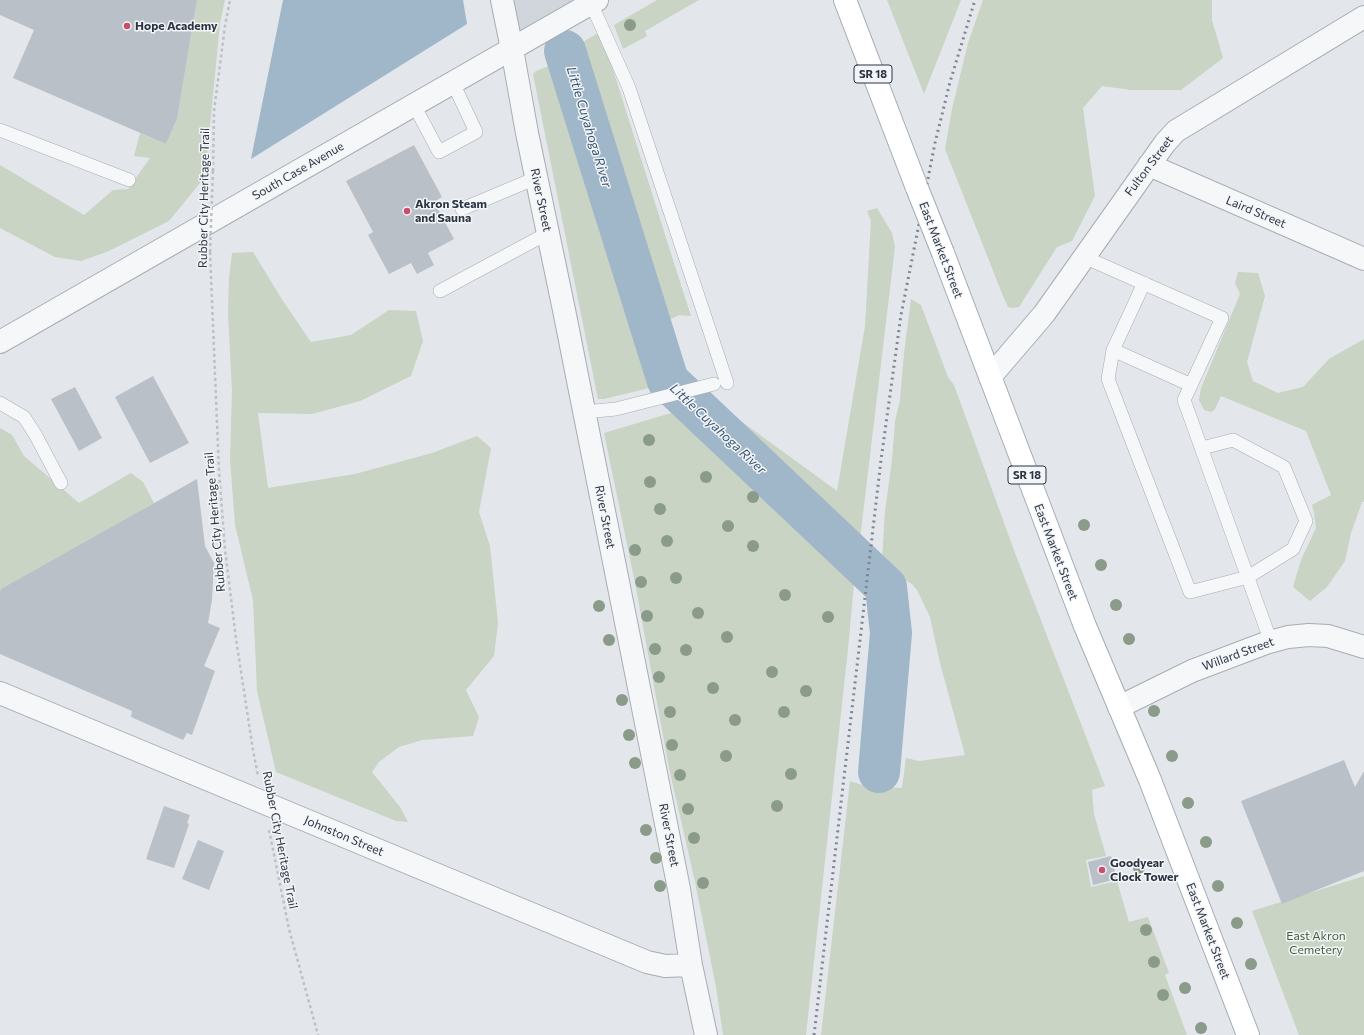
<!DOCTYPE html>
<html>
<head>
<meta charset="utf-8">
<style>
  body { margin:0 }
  canvas { display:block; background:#e3e6ea }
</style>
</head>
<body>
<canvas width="1364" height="1035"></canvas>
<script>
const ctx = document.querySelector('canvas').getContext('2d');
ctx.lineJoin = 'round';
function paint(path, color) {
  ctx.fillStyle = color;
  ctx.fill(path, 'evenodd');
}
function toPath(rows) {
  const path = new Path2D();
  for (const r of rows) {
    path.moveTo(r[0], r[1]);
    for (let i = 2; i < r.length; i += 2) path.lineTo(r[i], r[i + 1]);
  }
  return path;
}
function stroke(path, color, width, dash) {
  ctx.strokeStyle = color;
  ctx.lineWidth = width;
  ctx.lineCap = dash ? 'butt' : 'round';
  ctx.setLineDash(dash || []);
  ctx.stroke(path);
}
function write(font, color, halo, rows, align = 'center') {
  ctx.font = font + ' Commissioner,sans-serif';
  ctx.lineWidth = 3;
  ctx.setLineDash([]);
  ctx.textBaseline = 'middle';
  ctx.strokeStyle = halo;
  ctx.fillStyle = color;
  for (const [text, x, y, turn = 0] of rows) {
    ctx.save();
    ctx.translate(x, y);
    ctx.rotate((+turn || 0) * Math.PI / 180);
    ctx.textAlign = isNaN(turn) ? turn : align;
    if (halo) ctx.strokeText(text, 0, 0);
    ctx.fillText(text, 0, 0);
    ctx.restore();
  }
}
paint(toPath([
  [502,0,597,0,512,49]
]), '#d1d6dc');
paint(toPath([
  [197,0,225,0,220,23,205,177,169,221,109,251,81,261,55,257,0,228,0,165,84,215,113,190,128,189,150,158,134,156,140,133,166,144,177,119],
  [657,0,699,0,645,31,647,36,623,49,614,25],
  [887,0,961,0,924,94],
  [983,0,1212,0,1212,20,1223,58,1181,90,1131,90,1102,86,1083,108,1095,196,1072,241,1057,247,1019,307,1013,308,1008,307,1003,296,945,149,952,109,968,43],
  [600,32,609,57,674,263,691,316,679,315,671,319,668,332,661,326,637,232,608,153,578,58,576,46],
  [549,66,576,152,623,291,653,387,604,399,598,399,533,74,536,71],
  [877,208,892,233,895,247,860,539,760,461,718,415,702,405,721,404,723,408,837,491,865,326,871,221,867,211],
  [253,252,283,301,311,342,351,335,389,310,416,311,423,341,411,376,360,401,312,414,258,413,268,488,355,474,432,453,477,436,491,448,479,512,490,546,498,623,494,656,466,690,479,717,473,736,422,740,399,747,379,762,372,772,400,807,408,822,396,821,276,772,257,691,253,600,235,525,230,459,232,391,228,313,229,278,232,253],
  [1238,272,1258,273,1265,296,1247,362,1253,381,1278,393,1303,387,1329,359,1364,339,1364,502,1362,502,1351,533,1345,561,1327,587,1310,601,1293,587,1301,560,1316,528,1314,513,1312,505,1331,495,1306,431,1221,396,1215,409,1211,412,1204,410,1199,400,1201,388,1240,294,1235,283],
  [911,299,921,305,948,377,954,385,1015,553,1105,786,1092,790,1094,814,1106,856,1086,860,1091,887,1117,881,1129,922,1148,917,1169,973,1165,975,1187,1035,821,1035,850,781,862,785,902,788,906,758,919,761,965,755,940,663,930,617,917,590,912,584,893,573,882,561,885,511,892,460,895,421,900,400,904,353],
  [681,410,855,573,848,649,806,1035,723,1035,716,987,695,882,669,768,635,583,604,433],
  [0,428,12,435,24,456,79,503,131,473,143,482,154,503,0,593],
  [1364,876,1364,1035,1299,1035,1252,911]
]), '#c9d4c4');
paint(toPath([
  [283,0,463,0,467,24,251,159]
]), '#a0b6c9');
stroke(toPath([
  [565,51,668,381,886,587,891,633,879,772]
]), '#a0b6c9', 42);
paint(toPath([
  [0,0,197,0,177,119,166,144,13,78,34,30,0,15],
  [414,145,442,197,434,202,454,239,428,253,434,265,417,274,411,263,389,274,368,235,373,232,346,181],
  [153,376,189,443,150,463,115,397],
  [75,387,102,438,79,451,51,399],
  [197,479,205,546,214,563,212,600,208,623,220,628,204,666,215,671,192,735,187,733,183,740,131,717,132,711,0,654,0,593,1,589],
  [1344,760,1355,787,1364,771,1364,871,1282,904,1241,801],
  [164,806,190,815,187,823,189,824,174,868,146,859],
  [198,840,224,851,209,890,182,879],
  [1111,856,1117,879,1093,885,1088,862]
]), '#bac0c7');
const service = toPath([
  [591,3,629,88,727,383],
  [414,105,439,152,476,132,453,83],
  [0,130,129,180],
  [462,209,536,178],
  [1084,257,1222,318,1184,400,1271,642],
  [1144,283,1113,350,1191,385],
  [440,291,548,233],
  [1113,350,1108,379,1190,592,1248,577,1293,549,1306,521,1284,467,1233,440,1202,448],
  [0,403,24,417,35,434,61,483],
  [584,412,616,409,714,384]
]);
const minor = toPath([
  [502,0,512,49],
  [1149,165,1364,259],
  [990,377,1044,314,1165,143,1176,131,1364,17],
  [1119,707,1192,671,1266,643,1288,637,1309,635,1328,636,1364,647]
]);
const tertiary = toPath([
  [512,49,527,133,564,310,679,889,691,965,706,1035],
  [0,342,597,0],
  [0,693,647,962,665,966,691,965]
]);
const primary = toPath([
  [845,0,917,188],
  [943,253,1085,626,1150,780,1248,1035]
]);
stroke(service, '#a8adb4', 14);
stroke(minor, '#a8adb4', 24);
stroke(tertiary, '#a8adb4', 24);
stroke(primary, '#a3acb6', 24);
stroke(toPath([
  [213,171,214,111,225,26,230,0],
  [210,252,219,471,225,549,236,639,253,750,258,776],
  [269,830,289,929,318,1035]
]), '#bcc1c6', 2.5, [3, 3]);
stroke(service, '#f5f7f9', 13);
stroke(minor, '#f5f7f9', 22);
stroke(tertiary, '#f5f7f9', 22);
stroke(primary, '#fff', 22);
stroke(toPath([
  [814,1035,881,460,901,315,935,143,950,82,975,0]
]), '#7d8793', 3, [2, 4]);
const primaryBridge = toPath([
  [917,188,943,253]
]);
stroke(primaryBridge, '#a3acb6', 24, []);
stroke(toPath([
  [210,252,213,171]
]), '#bcc1c6', 2.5, [3, 3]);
stroke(primaryBridge, '#fff', 22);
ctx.fillStyle = '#8b9b89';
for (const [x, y] of [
  [630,25],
  [649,440],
  [706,477],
  [650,482],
  [753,497],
  [660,509],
  [1084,525],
  [728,526],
  [667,541],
  [753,546],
  [635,550],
  [1101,565],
  [676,578],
  [641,582],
  [785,595],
  [1116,605],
  [599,606],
  [698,613],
  [647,616],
  [828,617],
  [727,637],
  [1129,639],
  [609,640],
  [655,649],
  [686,650],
  [772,672],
  [659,677],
  [713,688],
  [806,691],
  [622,700],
  [1154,711],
  [670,712],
  [784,712],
  [735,720],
  [629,735],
  [672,745],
  [726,756],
  [1172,756],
  [635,763],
  [791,774],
  [680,775],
  [1188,803],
  [777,806],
  [688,809],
  [646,830],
  [694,838],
  [1206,842],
  [656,858],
  [1139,868],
  [703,883],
  [660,886],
  [1218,886],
  [1237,923],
  [1146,930],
  [1154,962],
  [1251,964],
  [1185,988],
  [1163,995],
  [1201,1028]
]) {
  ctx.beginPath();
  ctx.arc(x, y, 6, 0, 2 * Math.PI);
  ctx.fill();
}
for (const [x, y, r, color] of [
  [127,26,4,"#c94e6a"],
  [407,211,4,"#c94e6a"],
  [1102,870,4,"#c94e6a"]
]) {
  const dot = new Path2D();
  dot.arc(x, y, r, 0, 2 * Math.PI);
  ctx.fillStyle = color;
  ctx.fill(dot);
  stroke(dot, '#f3f5f8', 1.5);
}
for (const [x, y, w] of [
  [873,74,38],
  [1027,475,38]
]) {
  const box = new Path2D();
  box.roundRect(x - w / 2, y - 9, w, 18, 3);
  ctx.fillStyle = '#f3f5f8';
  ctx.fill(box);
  stroke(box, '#2b3542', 1);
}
write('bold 11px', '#2b3542', null, [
  ["SR 18",873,74],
  ["SR 18",1027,475]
]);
write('bold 12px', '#2b3542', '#f3f5f8', [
  ["Hope Academy",135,26],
  ["Akron Steam",415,204],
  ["and Sauna",415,218],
  ["Goodyear",1110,863],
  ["Clock Tower",1110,877]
], 'left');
write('12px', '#2b3542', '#f3f5f8', [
  ["Fulton Street",1149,166,-53],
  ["South Case Avenue",298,171,-30],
  ["Rubber City Heritage Trail",204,198,-89],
  ["River Street",541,200,78],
  ["Laird Street",1256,212,23],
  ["East Market Street",941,250,69],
  ["River Street",605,517,79],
  ["Rubber City Heritage Trail",215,522,-95],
  ["East Market Street",1056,552,69],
  ["Willard Street",1238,654,-20],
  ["River Street",669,835,79],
  ["Johnston Street",344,836,23],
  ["Rubber City Heritage Trail",280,840,79],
  ["East Market Street",1208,931,69]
]);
write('12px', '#435d39', '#f3f5f8', [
  ["East Akron",1316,936],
  ["Cemetery",1316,950]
]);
write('italic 13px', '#375774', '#f3f5f8', [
  ["Little Cuyahoga River",589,127,73],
  ["Little Cuyahoga River",718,429,43]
]);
</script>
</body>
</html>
